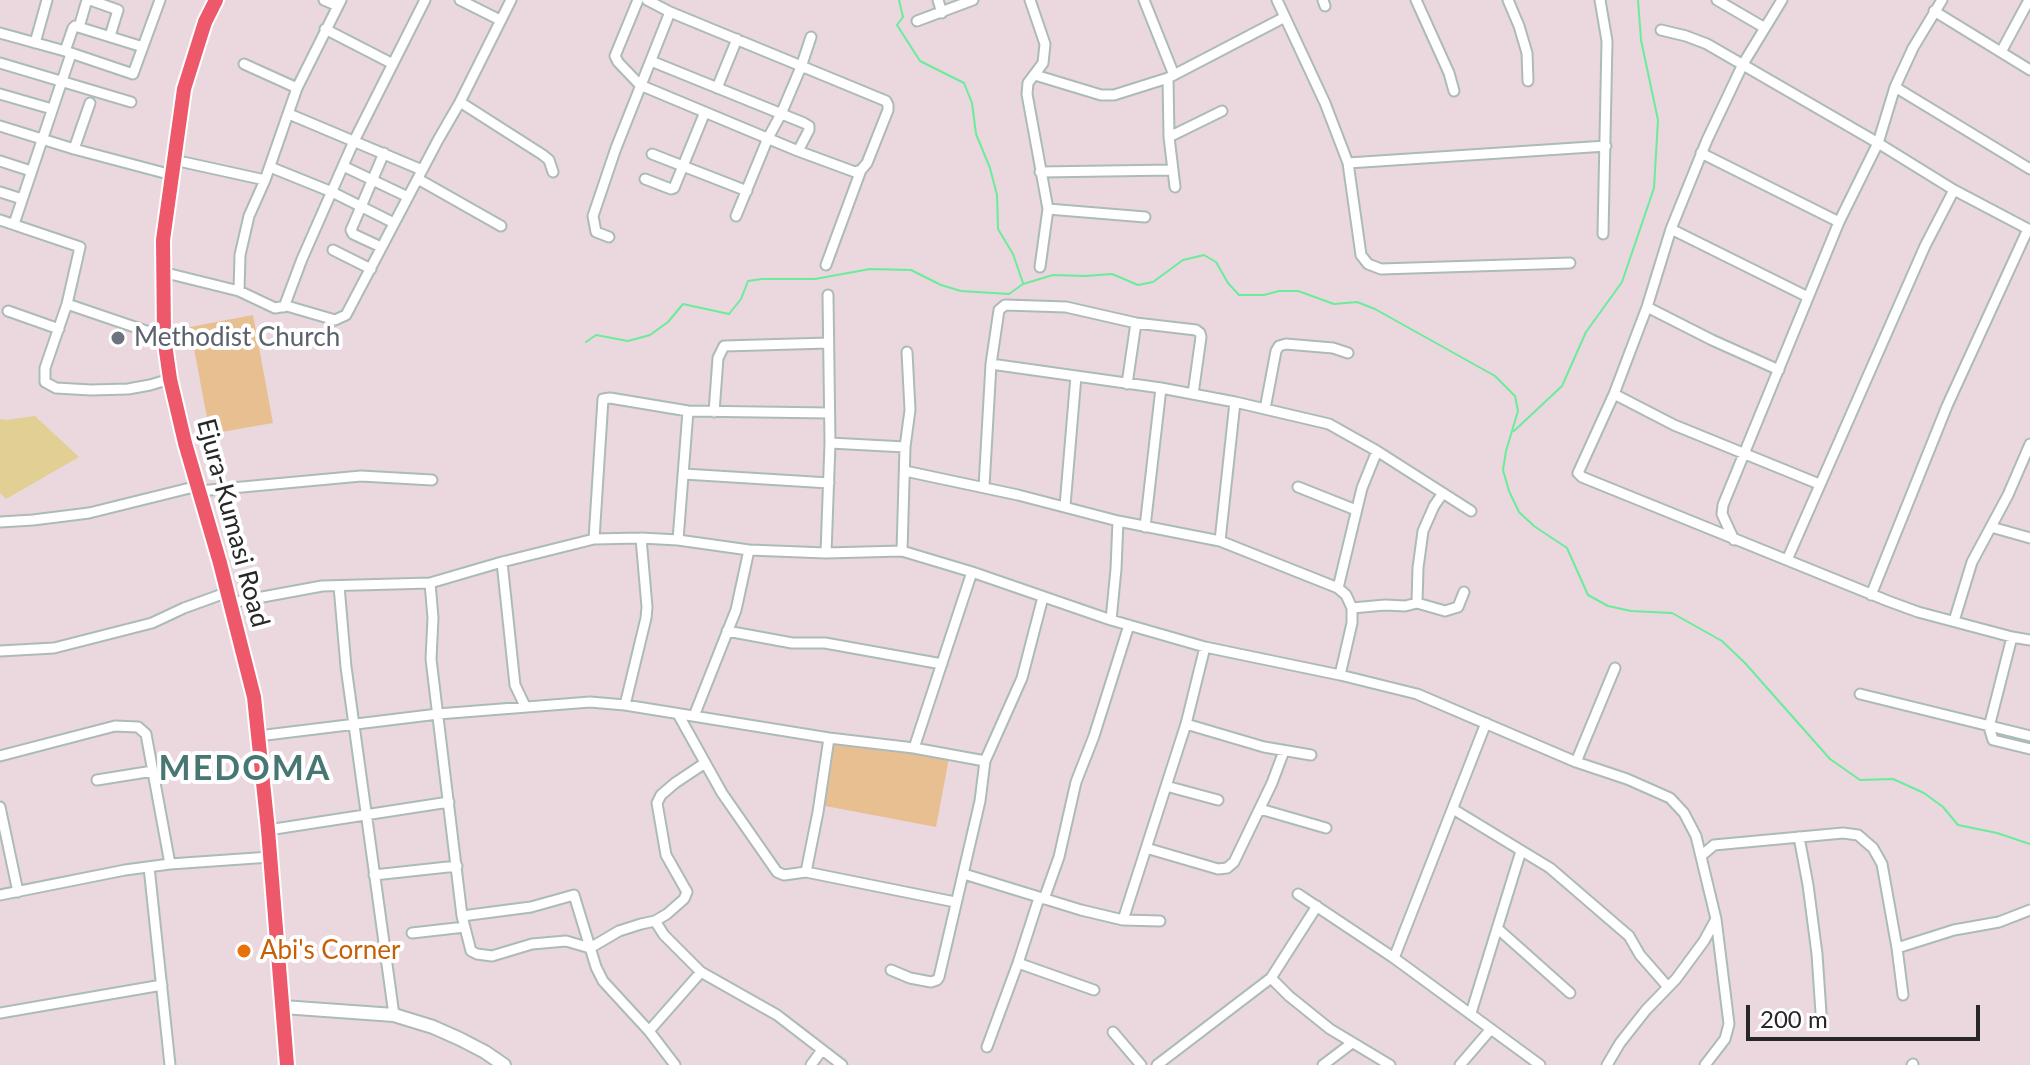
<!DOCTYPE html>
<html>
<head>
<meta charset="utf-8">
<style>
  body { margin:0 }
  #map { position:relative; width:2030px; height:1065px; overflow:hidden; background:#ead8de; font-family:Lato,sans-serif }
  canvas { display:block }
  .scale { position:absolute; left:1746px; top:1005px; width:234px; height:36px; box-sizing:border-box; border:4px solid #272727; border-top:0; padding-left:10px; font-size:24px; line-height:28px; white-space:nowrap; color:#272727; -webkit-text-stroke:6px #fff; paint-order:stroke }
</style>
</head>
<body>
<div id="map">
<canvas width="2030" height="1065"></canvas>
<div class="scale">200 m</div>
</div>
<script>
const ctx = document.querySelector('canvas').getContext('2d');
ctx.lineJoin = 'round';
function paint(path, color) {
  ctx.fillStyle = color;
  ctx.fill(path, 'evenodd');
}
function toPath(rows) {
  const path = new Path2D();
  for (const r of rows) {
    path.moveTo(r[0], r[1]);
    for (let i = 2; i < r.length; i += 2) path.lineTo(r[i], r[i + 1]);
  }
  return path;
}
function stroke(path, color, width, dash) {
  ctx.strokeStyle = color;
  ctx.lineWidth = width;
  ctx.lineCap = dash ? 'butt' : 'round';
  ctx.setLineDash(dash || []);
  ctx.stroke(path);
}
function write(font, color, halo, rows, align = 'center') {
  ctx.font = font + ' Lato,sans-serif';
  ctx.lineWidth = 8;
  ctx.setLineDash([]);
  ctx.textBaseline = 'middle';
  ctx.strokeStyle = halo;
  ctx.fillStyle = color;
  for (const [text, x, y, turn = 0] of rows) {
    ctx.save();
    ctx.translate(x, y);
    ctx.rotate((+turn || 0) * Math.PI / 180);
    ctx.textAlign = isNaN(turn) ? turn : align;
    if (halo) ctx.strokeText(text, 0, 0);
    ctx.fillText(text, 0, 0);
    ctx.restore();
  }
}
paint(toPath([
  [35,416,79,457,6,499,0,493,0,419,6,420]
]), '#e1cf94');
paint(toPath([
  [253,315,273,423,210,434,190,327],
  [833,736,949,758,936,827,820,805]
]), '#e8bf90');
stroke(toPath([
  [899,0,903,17,897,25,920,61,964,83,972,103,976,134,990,168,997,195,998,229,1013,254,1023,283],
  [586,342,596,335,628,341,650,335,668,322,683,304,729,314,741,299,748,281,762,279,815,279,870,269,911,270,941,285,961,291,1009,294,1023,284,1053,275,1085,276,1112,274,1138,285,1153,282,1183,260,1204,255,1216,262,1228,283,1239,295,1264,295,1279,291,1298,291,1334,304,1357,302,1375,309,1495,376,1515,396,1518,411,1506,451,1503,470,1509,491,1519,512,1534,526,1567,548,1588,595,1608,606,1631,611,1672,613,1722,641,1745,663,1830,759,1860,780,1893,779,1924,793,1943,807,1958,825,1997,833,2030,844],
  [1514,431,1562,386,1586,332,1622,282,1654,188,1658,120,1641,40,1638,0]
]), '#6aec9b', 2);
const minor = toPath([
  [90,0,118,10,110,36],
  [324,0,338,6,341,0],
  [460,0,500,20],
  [638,0,615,56,618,62,640,85,798,151,855,172,861,170,867,163,888,110,888,105,886,101,670,12,647,0],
  [938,0,942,13],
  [1030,0,1045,44,1043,63,1028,83,1027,94,1048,209,1145,217],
  [1144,0,1174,75],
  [1277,0,1325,103,1348,163,1361,255,1368,264,1381,269,1570,263],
  [1323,0,1325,6],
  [1416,0,1449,73,1454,91],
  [1508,0,1519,26,1527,53,1528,81],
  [1600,0,1607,41,1603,234],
  [1717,0,1765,28],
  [1782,0,1743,64,1707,140,1671,229,1647,307,1614,394,1578,473,1582,477,1888,601,1918,612,2012,637,2030,640],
  [1934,11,2030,70],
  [917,21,973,0],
  [79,27,87,0],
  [325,29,393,64],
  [1661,30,1686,36,1707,44,1878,143,1954,190,2030,230],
  [0,33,65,51,133,74,160,0],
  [35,43,47,0],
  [65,51,73,28,75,26,143,47],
  [2001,52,2029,0],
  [651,61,804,123,809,126,809,130,798,151],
  [0,63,131,102],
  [244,64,297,88],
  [1035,75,1101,95,1114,95,1168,78,1285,17],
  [1168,78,1169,137,1175,187],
  [1895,87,2030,169],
  [717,88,737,39],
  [0,94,52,109],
  [460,102,543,155,549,160,553,172],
  [289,114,422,170],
  [0,126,74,149,172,175],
  [1169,137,1222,111],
  [74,149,90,103],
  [1701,153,1839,222],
  [652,154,747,191],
  [174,160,265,180],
  [0,161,31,171],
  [1348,163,1606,146],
  [343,166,408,197],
  [270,167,332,192,394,223],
  [1040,172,1173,170],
  [418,179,501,226],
  [645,179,671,189,674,188,705,112],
  [0,192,22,199],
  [736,216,768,138,781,114,801,67,811,37],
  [0,220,80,247,67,304,45,368,45,382,56,388,91,390,128,389,150,385,170,379],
  [14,224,71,54],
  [1671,229,1808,297],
  [609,237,596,232,593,216,616,148,670,12],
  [381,247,353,234,351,230,384,153],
  [333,250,371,269],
  [826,265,861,170],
  [1040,267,1048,209],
  [162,272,239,291,275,308,287,306,335,320,346,315,438,140,460,102,511,0],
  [239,291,240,255,249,216,265,180,297,88,338,6],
  [67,304,164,337],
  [284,307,302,259,354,141,425,0],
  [1647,307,1712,340,1779,370],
  [8,311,59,329],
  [991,364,1161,388,1235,402,1329,424,1377,451,1471,511],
  [1127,384,1136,323],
  [1614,394,1674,425,1819,484],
  [1265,409,1276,351,1279,346,1286,344,1333,348,1348,353],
  [714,412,718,358,724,346,828,343],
  [830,443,905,447],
  [905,471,1018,495,1118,521,1220,541,1338,588,1346,595,1352,608,1352,623,1340,675],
  [684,474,829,483],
  [984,487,991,364,999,310,1005,305,1066,307,1136,323,1196,330,1200,333,1201,337,1193,394],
  [1298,487,1356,510],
  [199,491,361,476,432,480],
  [1065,506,1076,376],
  [0,522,33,520,89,513,198,486],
  [1145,527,1161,388],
  [1991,527,2030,538],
  [594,539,603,399,610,398,688,411,829,413],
  [678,540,688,411],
  [1734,540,1722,514,1723,505,1839,222,1878,143,1895,87,1913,48,1942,0],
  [1220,541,1235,402],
  [902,551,905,447,910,410,907,352],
  [826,553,830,443,828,295],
  [1787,560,1925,246,1954,190],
  [502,562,515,685,525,706],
  [430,583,433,618,431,659,462,916,471,951,477,954,492,956,532,944,566,941,590,948,619,931,641,924,655,921,667,914,684,899,687,892,666,855,657,803,661,795,675,783,705,763],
  [339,586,346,667,394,1015],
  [1338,588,1362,488,1377,451],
  [1871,595,1947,406,2028,229],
  [230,603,322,586,430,583,502,562,594,539,641,538,678,540,749,550,826,553,902,551,972,572,1111,620,1205,647,1340,675,1417,694,1576,762,1627,779,1670,798,1684,813,1696,836,1716,919,1729,1024,1725,1039,1705,1065],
  [1417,603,1445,611,1458,607,1464,592],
  [1352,608,1385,605,1405,606,1417,603,1418,568,1423,531,1434,506,1443,493],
  [1111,620,1116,569,1118,521],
  [1954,621,1972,562,2008,495,2030,444],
  [727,631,792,643,825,643,942,664],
  [2012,637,1989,727,1993,740,2030,749],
  [0,651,54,648,152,623,184,608,228,592],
  [1860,694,2030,736],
  [625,705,646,618,647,607,641,538],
  [678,714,722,793,777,872,784,875,806,872,955,902],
  [694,716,736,610,749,550],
  [1186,724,1264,747,1311,755],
  [258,736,438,714,590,702,625,705,829,738,914,748,985,761],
  [914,748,972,572],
  [0,756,115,726,138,727,146,734,170,864],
  [1576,762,1615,668],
  [97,780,153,771],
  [1166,786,1218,800],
  [0,807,18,892],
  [1260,809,1326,828],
  [1453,809,1550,868,1629,936,1640,955,1668,987],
  [268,830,449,802],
  [1799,837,1808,885,1817,954,1821,1013],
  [1146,848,1218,869,1227,868,1234,862,1272,783,1284,751],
  [1701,856,1714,845,1843,833,1858,835,1873,848,1882,864,1897,948,1903,995],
  [149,867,170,1065],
  [806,872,818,812,829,738],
  [964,874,1081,910,1123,920,1160,921],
  [374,875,457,866],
  [1298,894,1394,958,1540,1065],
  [0,895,125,870,170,864,270,857],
  [1044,899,1059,857,1076,782,1094,736,1129,625],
  [462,916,531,907,574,895,596,967,603,981,649,1031,675,1065],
  [1123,920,1186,724,1205,647],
  [655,921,664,935,701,972,777,1015,842,1065],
  [1497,928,1570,993],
  [412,933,465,927],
  [1897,948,1954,930,1999,922,2030,910],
  [1394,958,1486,723],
  [1018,963,1094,990],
  [891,970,910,978,931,982,937,980,939,977,980,801,985,761,1022,678,1043,597],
  [1271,978,1289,996,1330,1029,1390,1065],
  [0,1013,162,985],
  [1471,1013,1521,851],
  [649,1031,701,972],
  [1113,1032,1141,1065],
  [987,1047,1018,963,1039,898],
  [811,1065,822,1050],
  [1157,1065,1271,978,1317,906],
  [1323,1065,1352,1043],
  [1460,1065,1491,1029],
  [1607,1065,1620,1043,1646,1010,1676,979,1704,941,1716,919],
  [1912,1065,1913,1064]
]);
const tertiary = toPath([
  [283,1007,394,1015,433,1027,460,1039,485,1052,504,1065]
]);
const primary = toPath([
  [216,0,205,22,184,89,163,240,164,337,170,379,185,443,220,563,254,697,268,830,287,1065]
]);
stroke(minor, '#acbbba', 13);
stroke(tertiary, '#acbbba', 16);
stroke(primary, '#fff', 18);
stroke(minor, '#fff', 9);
stroke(tertiary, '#fff', 12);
stroke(primary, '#ee586b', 14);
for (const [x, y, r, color] of [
  [118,338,8,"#6b7280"],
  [244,951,8,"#e8710a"]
]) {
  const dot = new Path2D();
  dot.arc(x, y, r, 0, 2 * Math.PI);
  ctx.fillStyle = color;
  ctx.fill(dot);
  stroke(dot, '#fff', 3);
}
write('26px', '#5b616d', '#fff', [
  ["Methodist Church",134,338]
], 'left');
write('26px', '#272727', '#fff', [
  ["Ejura-Kumasi Road",233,523,75]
]);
write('26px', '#c56008', '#fff', [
  ["Abi's Corner",260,951]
], 'left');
ctx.letterSpacing = '2px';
write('bold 34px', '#487673', '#fff', [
  ["MEDOMA",245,769]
]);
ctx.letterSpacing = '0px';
</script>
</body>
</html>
